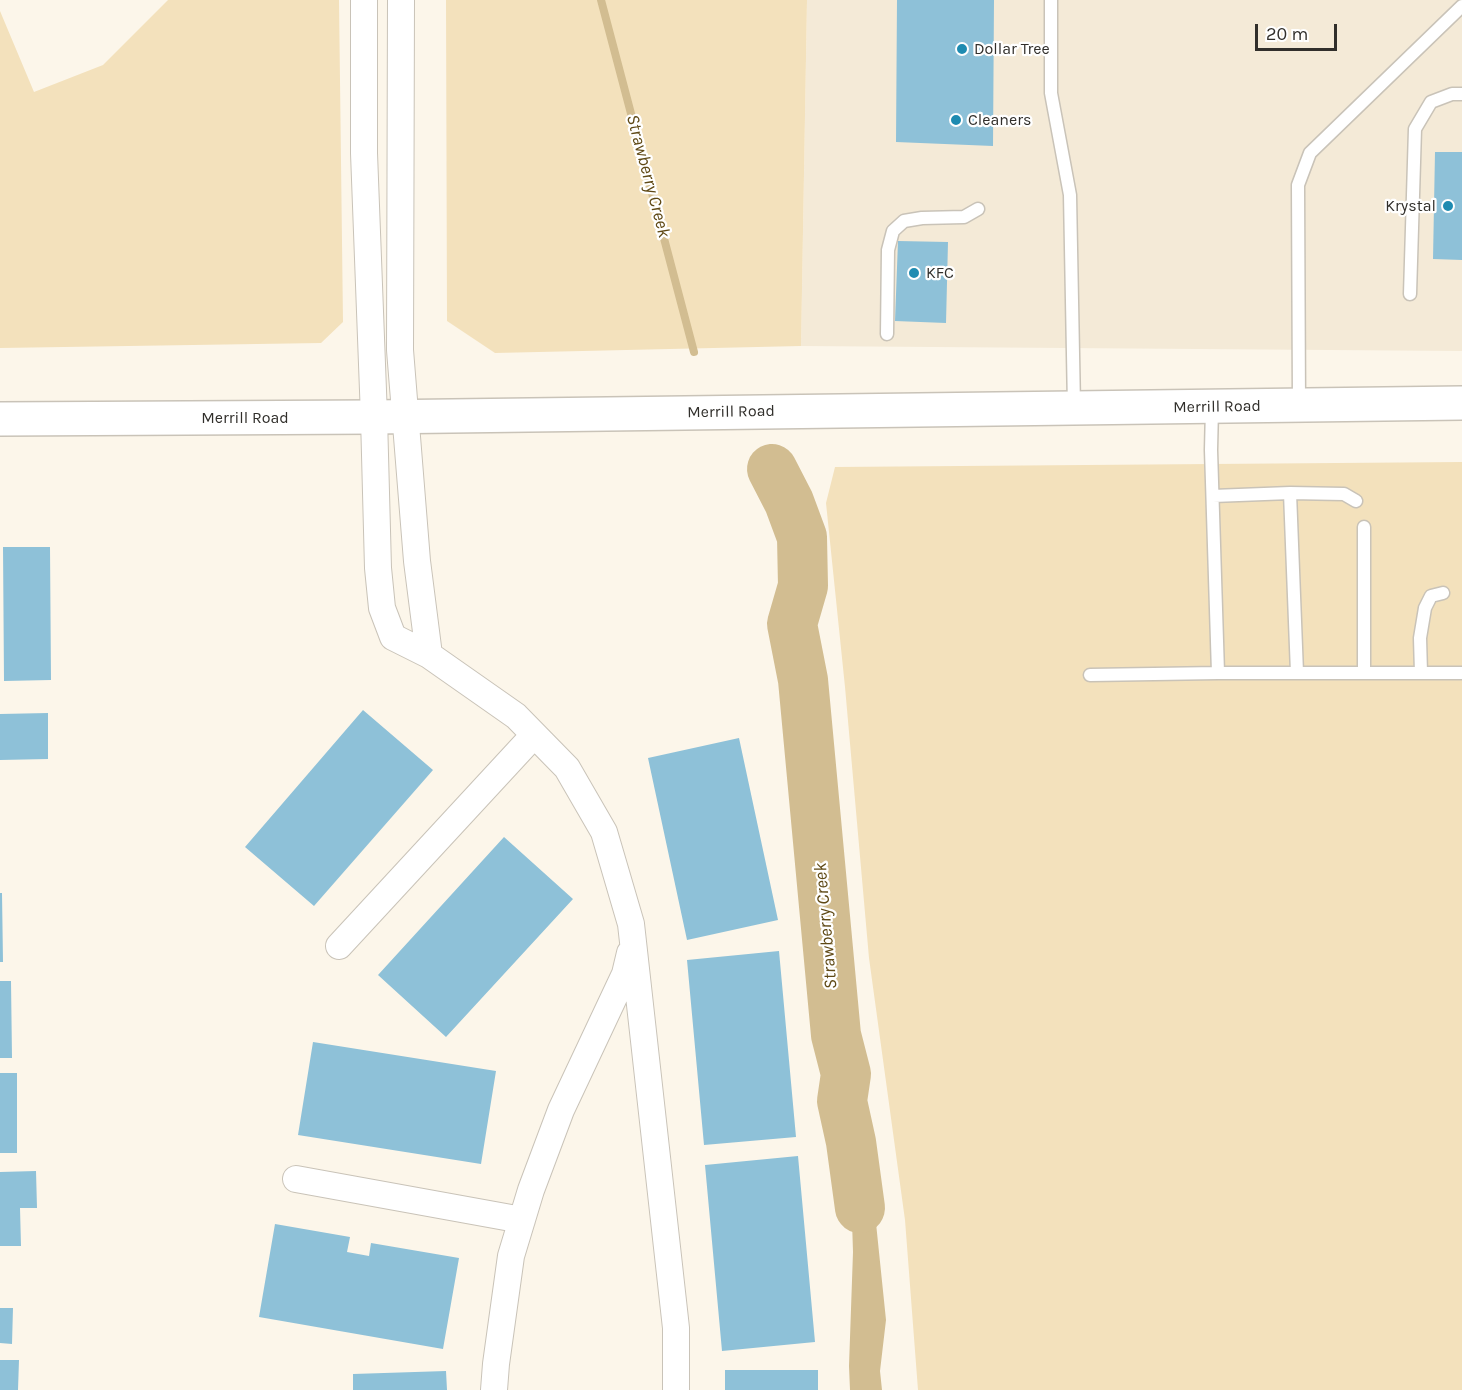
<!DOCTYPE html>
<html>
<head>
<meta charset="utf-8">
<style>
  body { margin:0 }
  #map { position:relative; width:1462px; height:1390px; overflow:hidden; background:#fcf6ea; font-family:Karla,sans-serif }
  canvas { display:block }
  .scale { position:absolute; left:1255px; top:24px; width:82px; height:27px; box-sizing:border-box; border:3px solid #312f2b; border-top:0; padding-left:8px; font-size:18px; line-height:21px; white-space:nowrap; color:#312f2b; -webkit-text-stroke:4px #fff; paint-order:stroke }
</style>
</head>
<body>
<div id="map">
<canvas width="1462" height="1390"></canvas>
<div class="scale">20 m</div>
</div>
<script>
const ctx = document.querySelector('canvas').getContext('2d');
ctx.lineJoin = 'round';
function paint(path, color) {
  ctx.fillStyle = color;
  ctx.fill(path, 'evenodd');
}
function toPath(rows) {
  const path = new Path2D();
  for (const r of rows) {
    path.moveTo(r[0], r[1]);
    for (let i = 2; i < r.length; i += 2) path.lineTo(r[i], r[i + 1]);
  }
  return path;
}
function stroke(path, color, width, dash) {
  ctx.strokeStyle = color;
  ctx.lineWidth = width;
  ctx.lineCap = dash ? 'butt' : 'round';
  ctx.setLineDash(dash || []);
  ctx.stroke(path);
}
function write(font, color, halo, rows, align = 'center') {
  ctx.font = font + ' Karla,sans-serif';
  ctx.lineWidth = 4.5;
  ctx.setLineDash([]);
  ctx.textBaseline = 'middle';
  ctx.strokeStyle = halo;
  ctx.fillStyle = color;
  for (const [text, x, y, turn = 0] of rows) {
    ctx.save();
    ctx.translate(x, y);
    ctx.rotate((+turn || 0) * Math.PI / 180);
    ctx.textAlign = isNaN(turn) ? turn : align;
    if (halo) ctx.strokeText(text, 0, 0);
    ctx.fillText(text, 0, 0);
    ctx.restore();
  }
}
paint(toPath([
  [807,0,1462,0,1462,351,801,346]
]), '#f4ead7');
paint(toPath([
  [168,0,339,0,343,322,321,343,0,348,0,11,34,92,103,65],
  [446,0,807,0,801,346,495,353,447,321],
  [1462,462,1462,1390,918,1390,905,1220,869,958,845,687,826,503,835,467]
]), '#f3e1bc');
paint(toPath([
  [851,1142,866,1164,873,1194,886,1320,880,1371,882,1390,850,1390,849,1366,853,1252,851,1190,846,1157]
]), '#d2bd91');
stroke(toPath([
  [601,0,694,352]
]), '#d2bd91', 8);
stroke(toPath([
  [772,469,789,502,802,537,803,586,792,624,803,680,836,1035,846,1074,842,1101,851,1142,860,1208]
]), '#d2bd91', 50);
paint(toPath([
  [897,0,994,0,993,146,896,142],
  [1435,152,1462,152,1462,260,1433,259],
  [898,241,948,242,946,323,895,321],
  [3,547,50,547,51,680,4,681],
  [363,710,433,770,314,906,245,847],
  [48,713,48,759,0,760,0,714],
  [739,738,778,920,687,940,648,758],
  [504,837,573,899,446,1037,378,975],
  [0,893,2,893,3,962,0,962],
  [779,951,796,1137,704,1145,687,960],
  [0,981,11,981,12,1058,0,1058],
  [313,1042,496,1071,481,1164,298,1135],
  [0,1073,17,1073,17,1153,0,1153],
  [798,1156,815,1342,722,1351,705,1165],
  [36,1171,37,1208,20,1208,21,1246,0,1246,0,1172],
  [275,1224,350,1237,347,1252,369,1256,371,1243,459,1258,443,1349,259,1317],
  [0,1308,13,1308,12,1344,0,1343],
  [0,1360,19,1360,18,1390,0,1390],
  [725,1370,818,1370,818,1390,725,1390],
  [446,1371,447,1390,353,1390,353,1374]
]), '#8ec1d8');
const service = toPath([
  [1051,0,1051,93,1070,195,1074,407],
  [1410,294,1415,129,1431,102,1452,94,1462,94],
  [887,334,888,250,893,231,904,221,922,218,964,217,978,209],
  [1299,405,1298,185,1310,153,1462,6],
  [1290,493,1344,494,1356,501],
  [1213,496,1290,493,1297,673],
  [1364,527,1364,673],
  [1218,673,1462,673],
  [1421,673,1420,638,1425,608,1431,596,1443,593],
  [1090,675,1218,673,1211,450,1212,408]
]);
const minor = toPath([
  [364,0,364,153,374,417,378,568,382,608,393,637,429,655,516,716,567,768,604,832,631,924,676,1328,676,1390],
  [401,0,400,350,417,561,429,655],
  [339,946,534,735],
  [296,1179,522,1220],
  [494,1390,496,1364,511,1256,531,1190,561,1110,625,974,630,953]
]);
const secondary = toPath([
  [0,419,374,417,1462,403]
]);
stroke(service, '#c9c3b8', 15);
stroke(minor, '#c9c3b8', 28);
stroke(secondary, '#c9c3b8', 36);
stroke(service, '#fff', 12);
stroke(minor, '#fff', 26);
stroke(secondary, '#fff', 33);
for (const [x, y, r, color] of [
  [962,49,6,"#1e8bb1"],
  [956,120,6,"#1e8bb1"],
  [1448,206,6,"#1e8bb1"],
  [914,273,6,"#1e8bb1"]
]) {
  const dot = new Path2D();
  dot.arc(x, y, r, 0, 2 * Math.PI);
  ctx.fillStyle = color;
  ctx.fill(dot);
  stroke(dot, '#fff', 2);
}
write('16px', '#312f2b', '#fff', [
  ["Dollar Tree",974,49],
  ["Cleaners",968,120],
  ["Krystal",1436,206,"right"],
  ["KFC",926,273]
], 'left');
write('16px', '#312f2b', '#fff', [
  ["Merrill Road",1217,407,-1],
  ["Merrill Road",731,412,-1],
  ["Merrill Road",245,418]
]);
write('italic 18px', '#5f4915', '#fff', [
  ["Strawberry Creek",648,176,75],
  ["Strawberry Creek",826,926,-95]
]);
</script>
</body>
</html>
